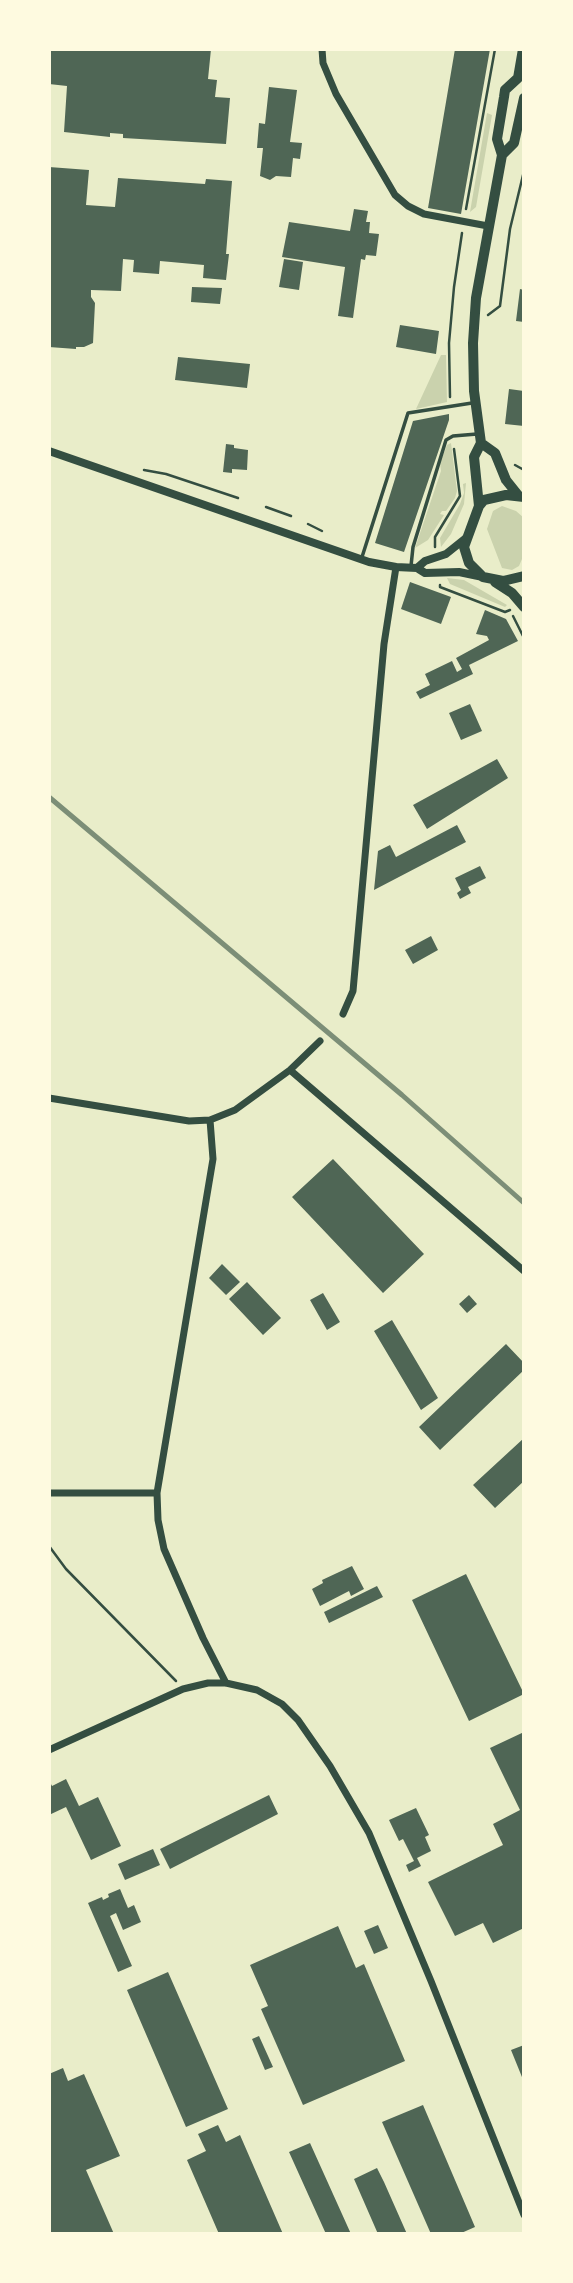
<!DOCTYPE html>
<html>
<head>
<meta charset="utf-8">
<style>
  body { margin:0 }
  #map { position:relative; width:573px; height:2283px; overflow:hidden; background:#e9edc9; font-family:"Asap Condensed",sans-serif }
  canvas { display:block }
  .frame { position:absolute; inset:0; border:51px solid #fefae0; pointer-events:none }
</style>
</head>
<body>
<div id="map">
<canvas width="573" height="2283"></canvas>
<div class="frame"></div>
</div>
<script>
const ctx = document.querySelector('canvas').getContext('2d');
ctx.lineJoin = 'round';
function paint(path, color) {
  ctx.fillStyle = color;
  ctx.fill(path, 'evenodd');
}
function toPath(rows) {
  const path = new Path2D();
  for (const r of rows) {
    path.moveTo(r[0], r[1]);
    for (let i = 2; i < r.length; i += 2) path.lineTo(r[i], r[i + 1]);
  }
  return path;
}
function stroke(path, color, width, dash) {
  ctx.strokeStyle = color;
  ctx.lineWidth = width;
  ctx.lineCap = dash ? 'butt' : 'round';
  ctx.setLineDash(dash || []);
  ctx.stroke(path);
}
paint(toPath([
  [487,113,492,115,476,207,470,212],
  [441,355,446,355,447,402,416,409],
  [451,443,457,491,455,498,446,511,442,511,440,514,444,515,428,540,415,548,441,471,440,463,447,445],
  [466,483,464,504,451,534,441,547,440,538,460,504,464,493,463,484],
  [502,506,516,511,524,518,522,559,519,566,512,570,502,568,487,529,493,511],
  [447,578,464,580,507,605,505,607,450,584]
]), '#cad2ad');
paint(toPath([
  [49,49,211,49,208,79,217,80,215,97,230,98,226,144,123,138,123,134,110,133,110,137,64,132,67,86,49,84],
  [455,49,490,49,461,214,428,208],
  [269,87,297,90,290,142,302,143,300,159,293,158,291,177,276,176,270,180,260,176,263,148,257,148,259,123,265,124],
  [49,167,89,170,86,205,115,207,118,178,205,184,206,179,232,181,226,254,229,254,226,280,203,278,204,265,160,261,159,274,133,272,134,260,123,259,121,291,91,290,91,297,95,303,93,343,84,347,76,347,76,349,49,347],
  [354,209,368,211,366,222,370,222,369,233,379,234,376,256,366,255,365,260,361,259,353,318,338,316,345,267,282,257,289,222,350,231],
  [284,259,303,262,299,290,279,287],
  [192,287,222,288,220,304,191,302],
  [520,289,524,290,524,322,516,321],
  [400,325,439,331,436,354,396,347],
  [178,357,250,364,247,388,175,380],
  [509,389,524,391,524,426,505,424],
  [449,414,449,420,404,552,375,543,413,421],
  [226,444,234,445,234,448,248,450,247,470,232,469,232,473,223,472],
  [410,582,451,597,441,624,401,609],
  [485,610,506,619,518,641,469,665,473,674,420,699,416,692,430,685,425,674,452,661,457,672,462,669,456,658,489,640,487,636,476,634],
  [470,704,482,731,461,740,449,713],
  [497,759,508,778,427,829,413,805],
  [457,825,466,842,374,890,378,851,390,845,396,857],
  [480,866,486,878,468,887,471,893,460,899,457,893,461,890,455,878],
  [431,936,438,950,413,964,405,950],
  [333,1159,424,1254,383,1293,292,1197],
  [222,1264,240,1282,226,1295,209,1278],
  [247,1282,281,1318,263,1335,229,1299],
  [323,1293,340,1322,327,1330,310,1300],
  [469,1295,477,1304,467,1313,459,1304],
  [392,1320,438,1398,421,1410,374,1331],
  [506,1344,524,1363,524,1370,440,1450,419,1427],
  [524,1438,524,1481,495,1508,473,1485],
  [352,1566,364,1589,351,1596,349,1591,320,1606,312,1589,323,1583,322,1580],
  [466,1574,524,1694,469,1721,412,1600],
  [377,1586,383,1597,329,1623,324,1612],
  [524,1732,524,1928,493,1943,483,1923,455,1936,428,1882,503,1845,493,1824,520,1810,490,1748],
  [66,1779,79,1806,98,1797,121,1846,91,1860,66,1807,49,1815,49,1780,52,1786],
  [269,1795,278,1814,170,1869,160,1849],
  [416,1808,429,1835,425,1837,431,1851,417,1858,421,1866,409,1872,406,1865,414,1861,403,1839,399,1841,389,1820],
  [153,1849,160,1865,125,1880,118,1864],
  [120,1889,128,1908,134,1905,141,1922,123,1930,116,1913,110,1916,132,1966,118,1972,88,1903,102,1897,103,1900,109,1897,108,1894],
  [378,1925,388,1948,374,1954,364,1931],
  [338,1926,356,1968,364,1964,405,2061,303,2105,261,2009,268,2006,250,1965],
  [168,1972,228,2109,186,2127,127,1990],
  [259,2036,273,2067,265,2070,252,2039],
  [524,2045,524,2082,511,2050],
  [63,2068,68,2081,84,2074,120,2156,86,2170,114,2234,49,2234,49,2074],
  [423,2105,475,2227,459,2234,431,2234,382,2122],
  [218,2125,226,2142,240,2135,283,2234,219,2234,187,2160,206,2151,198,2134],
  [310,2143,351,2234,326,2234,289,2152],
  [377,2168,384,2182,407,2234,378,2234,354,2179]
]), '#4f6655');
stroke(toPath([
  [466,209,495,49],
  [488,315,500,306,510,229,524,171],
  [450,397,449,343,454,287,462,233],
  [515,465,524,470],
  [144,470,166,474,238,498],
  [266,507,291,516],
  [308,524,322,531],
  [435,547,435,537,460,496,454,449],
  [440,585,440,587,505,612,510,610],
  [513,616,524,638],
  [49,1546,66,1569,176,1681]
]), '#344e41', 2.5);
stroke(toPath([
  [362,557,408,413,472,403],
  [411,566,413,547,446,440,453,436,477,434]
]), '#344e41', 3.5);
stroke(toPath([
  [322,49,323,63,336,94,395,195,408,206,424,214,488,226],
  [343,1014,353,991,384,644,396,567],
  [290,1070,524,1271],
  [49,1098,189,1121,210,1120,235,1110,290,1070,320,1041],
  [49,1493,157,1493,213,1159,210,1120],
  [157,1493,158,1520,164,1549,203,1638,226,1683],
  [49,1750,183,1689,208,1683,226,1683,257,1690,282,1704,298,1720,330,1766,369,1833,431,1981,524,2215]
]), '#344e41', 7);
stroke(toPath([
  [49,451,369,562,396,567,417,568,425,573,459,572,483,577],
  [417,568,425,561,446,554,466,538]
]), '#344e41', 8);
stroke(toPath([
  [518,78,523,49],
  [502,155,514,143,524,98],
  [481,443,495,453,506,480,518,495],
  [524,497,506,495,484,500,479,506,464,547,469,563,483,577,503,581,524,576],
  [479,506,474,457,481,443,474,391,473,343,476,298,502,155,497,139,504,97,505,90,518,78],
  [495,582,512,593,524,607]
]), '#344e41', 10);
stroke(toPath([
  [49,797,402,1095,524,1203]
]), '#7c8e77', 5);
</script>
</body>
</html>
